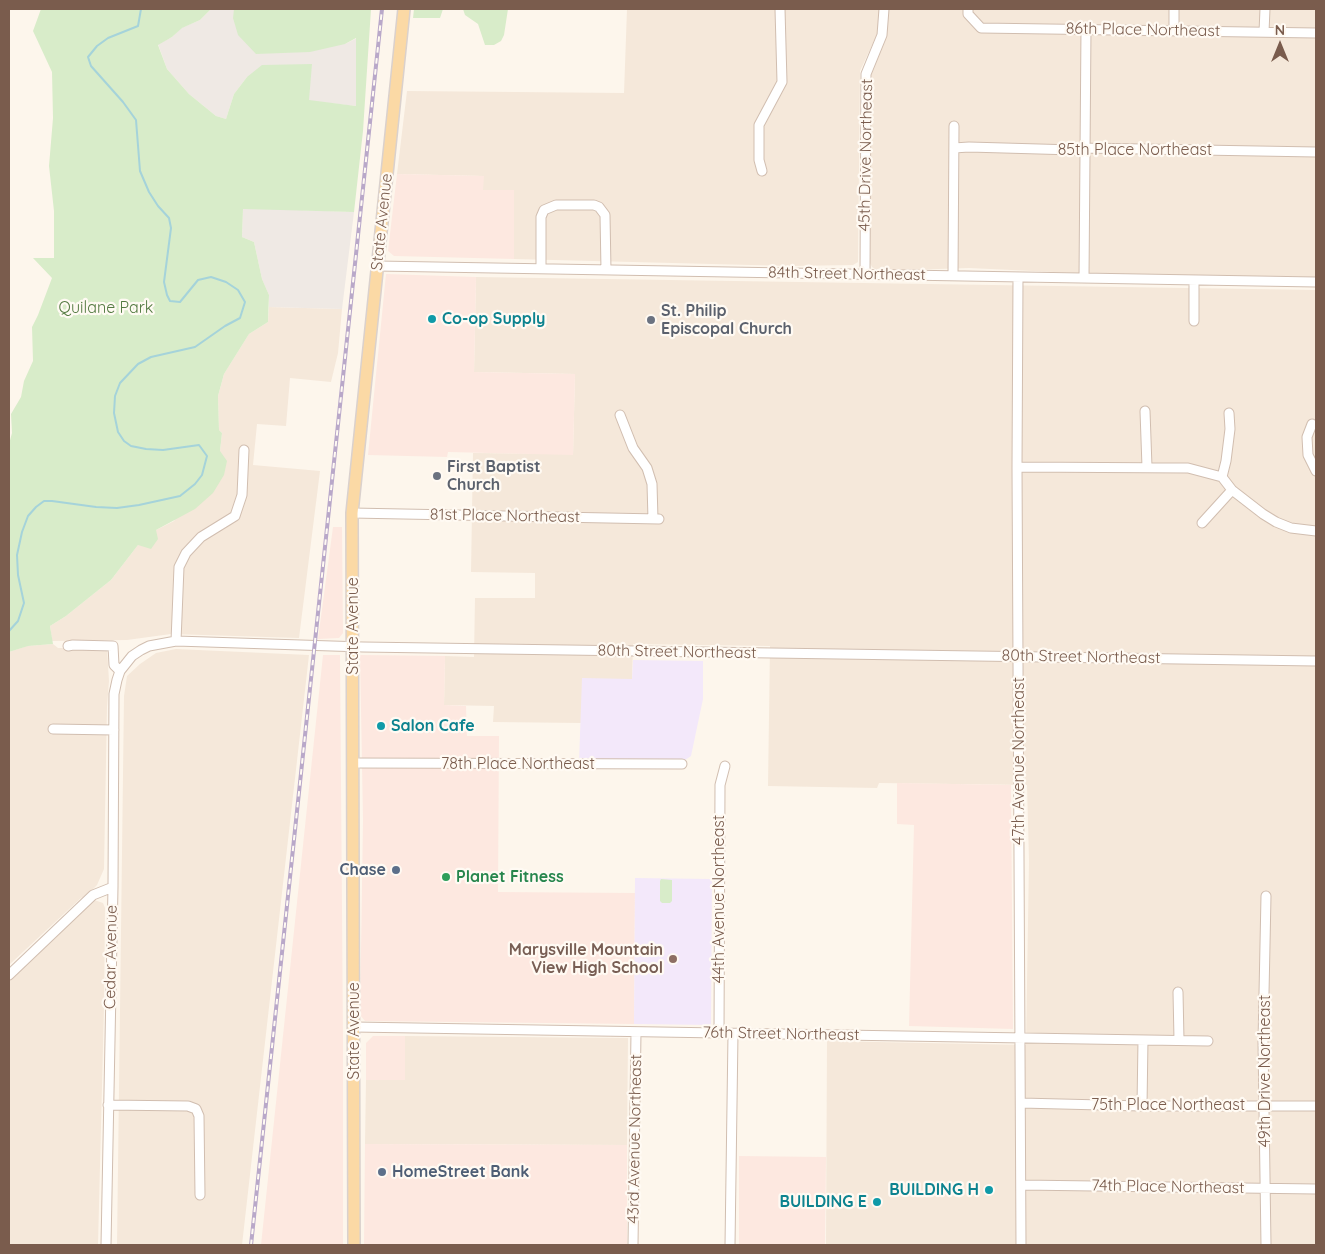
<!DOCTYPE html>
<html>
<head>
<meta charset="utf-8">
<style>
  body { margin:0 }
  #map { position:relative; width:1325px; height:1254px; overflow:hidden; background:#fdf6ec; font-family:Quicksand,sans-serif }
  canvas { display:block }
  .frame { position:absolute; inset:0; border:10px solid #7a5c4d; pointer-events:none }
  .north { position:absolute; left:1255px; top:20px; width:50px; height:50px; -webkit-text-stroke:4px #fffaf3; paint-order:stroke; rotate:0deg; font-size:14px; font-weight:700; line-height:20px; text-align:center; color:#7a5c4d }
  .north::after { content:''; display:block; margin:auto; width:18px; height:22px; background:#7a5c4d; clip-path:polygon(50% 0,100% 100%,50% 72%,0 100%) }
</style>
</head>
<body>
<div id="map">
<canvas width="1325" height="1254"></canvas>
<div class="frame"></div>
<div class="north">N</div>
</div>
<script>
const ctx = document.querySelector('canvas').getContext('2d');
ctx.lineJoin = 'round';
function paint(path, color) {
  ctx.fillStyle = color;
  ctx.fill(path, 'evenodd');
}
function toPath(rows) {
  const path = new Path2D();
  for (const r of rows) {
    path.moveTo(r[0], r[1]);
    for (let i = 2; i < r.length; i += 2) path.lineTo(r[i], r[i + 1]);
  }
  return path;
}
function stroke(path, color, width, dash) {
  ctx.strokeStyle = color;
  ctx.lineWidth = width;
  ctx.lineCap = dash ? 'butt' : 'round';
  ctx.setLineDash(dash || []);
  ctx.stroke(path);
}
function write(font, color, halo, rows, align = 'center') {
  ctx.font = font + ' Quicksand,sans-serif';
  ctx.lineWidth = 4.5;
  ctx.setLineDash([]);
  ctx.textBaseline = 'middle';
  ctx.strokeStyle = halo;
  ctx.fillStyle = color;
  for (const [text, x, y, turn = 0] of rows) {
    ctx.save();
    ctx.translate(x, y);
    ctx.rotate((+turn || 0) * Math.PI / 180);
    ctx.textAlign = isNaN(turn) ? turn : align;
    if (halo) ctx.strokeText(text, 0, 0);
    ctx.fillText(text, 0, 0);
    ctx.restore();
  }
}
paint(toPath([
  [627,9,880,9,879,30,860,71,858,262,853,265,791,266,514,259,513,191,483,190,483,176,397,174,407,91,624,93],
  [888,9,1316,9,1316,277,1097,274,969,268,878,271,872,267,869,261,869,75,887,34],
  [476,277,1316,290,1316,1245,826,1245,827,1041,1026,1045,1029,861,1027,785,879,783,877,788,768,786,770,646,633,644,632,679,581,723,493,722,494,706,444,705,445,656,474,657,475,598,535,598,535,573,471,572,473,453,573,454,575,374,474,372],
  [269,307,342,309,338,353,331,382,290,378,286,426,257,424,253,465,320,471,299,638,171,634,127,640,52,641,50,626,66,616,111,580,138,545,156,530,174,521,220,451,222,433,219,430,218,396,224,374,249,334,268,322],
  [53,644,58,648,107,648,109,681,107,707,104,869,97,885,88,894,81,898,9,965,9,652,27,646],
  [176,649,309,655,242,1245,117,1245,124,696,127,676,140,664,156,653],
  [94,900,103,903,105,908,104,1007,98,1245,9,1245,9,981],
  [405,1036,628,1038,627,1145,365,1144,366,1080,405,1080]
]), '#f5e8da');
paint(toPath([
  [397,174,484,176,483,190,514,190,514,259,394,256,388,251],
  [386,274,476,277,474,372,575,374,573,455,448,452,447,457,368,455],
  [333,527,342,527,343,633,339,638,318,639],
  [323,655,340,655,343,1037,343,1245,261,1245],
  [360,655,445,656,444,705,466,706,467,736,499,736,498,892,635,893,634,1024,365,1021,360,1015,363,820],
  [897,783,1011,785,1013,1029,909,1026,914,825,897,824],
  [373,1036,405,1036,405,1080,366,1080,366,1043],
  [365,1144,627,1145,627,1245,364,1245],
  [739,1156,826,1157,825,1245,739,1245]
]), '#fde8e0');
paint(toPath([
  [211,9,245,9,345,44,357,38,356,106,309,101,247,77,234,94,226,119,216,116,189,94,167,69,158,44,172,37,181,28,200,20],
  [243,208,354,212,342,309,269,307,269,295,262,279,254,242,242,237]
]), '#efe9e4');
paint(toPath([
  [633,660,703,661,703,699,691,756,682,762,579,763,582,678,632,679],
  [635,878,712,879,711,1025,634,1024]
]), '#f3e8fa');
paint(toPath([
  [41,9,211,9,200,20,182,28,172,37,158,45,167,69,189,94,216,116,226,119,234,94,247,77,262,65,312,64,309,100,356,106,356,38,345,44,310,52,256,54,238,35,233,18,234,9,371,9,363,131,354,212,243,209,242,237,254,242,262,279,269,295,268,322,249,334,224,374,218,396,219,430,222,433,220,451,227,461,224,475,213,493,195,509,156,530,158,539,151,549,138,545,111,580,66,616,50,626,53,644,28,646,9,652,9,444,12,433,11,414,21,397,24,381,33,361,32,327,38,315,52,278,33,258,54,258,54,211,49,166,53,118,52,72,33,31],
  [414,9,443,9,440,18,413,18],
  [463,9,508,9,504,35,501,41,494,45,485,45,478,24,465,15],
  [661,879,672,880,672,901,670,903,662,903,660,901,660,881]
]), '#d8ecc9');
stroke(toPath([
  [9,631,18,621,24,603,18,575,17,555,22,532,28,516,36,507,44,501,52,501,96,507,117,508,139,505,180,496,195,484,202,475,207,456,199,445,163,450,146,449,131,446,124,441,118,432,114,413,115,396,120,383,138,364,151,357,195,347,225,326,240,318,245,302,238,290,226,282,211,277,198,280,180,302,170,301,167,295,164,282,171,228,169,218,158,206,149,192,140,171,136,120,123,102,91,66,88,57,97,46,108,38,138,26,141,9]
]), '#a5d3da', 2);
const minor = toPath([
  [968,9,968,14,981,28,1316,33],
  [1174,9,1174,31],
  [1264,32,1265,9],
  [954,148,969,147,1074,150,1085,148,1316,152],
  [762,171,759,160,759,125,782,82,780,9],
  [377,266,1316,282],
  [541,268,541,217,544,210,556,205,594,205,599,207,605,215,606,270],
  [865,274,866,74,882,35,884,9],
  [953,276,954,126],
  [1018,278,1017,467,1021,1245],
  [1084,278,1086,29],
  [1194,321,1194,280],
  [1145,411,1147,467],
  [620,415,633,448,647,468,652,484,653,519],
  [1312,424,1307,437,1308,455,1316,471],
  [1017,467,1188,468,1222,477,1232,490,1263,514,1276,522,1291,528,1316,531],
  [1222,477,1226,461,1230,429,1229,413],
  [352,513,659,519],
  [1202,523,1232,490],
  [176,641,179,567,186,553,201,537,235,516,242,495,244,450],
  [68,646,73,645,113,646,114,665,120,671],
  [53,729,114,730],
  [353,763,682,764],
  [1266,896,1263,1042,1266,1245],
  [9,975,93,895,113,887],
  [1178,992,1179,1040],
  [354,1027,1208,1041],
  [719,1033,720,785,725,766],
  [1021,1103,1142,1106,1316,1106],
  [108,1105,188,1106,196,1109,199,1116,200,1195],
  [1142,1106,1143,1040],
  [1021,1185,1316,1189],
  [106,1245,113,887,114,694,117,680,120,671,132,656,141,650,149,646,176,641,363,647,1316,661],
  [633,1245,636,1032],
  [730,1245,733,1034]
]);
const major = toPath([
  [354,1245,352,513,404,9]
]);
stroke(minor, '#d1beb0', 11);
stroke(major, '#dad1cd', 14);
stroke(minor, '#fff', 9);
stroke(major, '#fbd9a5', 11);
const rail = toPath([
  [251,1245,382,9]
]);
stroke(rail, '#b9a8c9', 4);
stroke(rail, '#fffaf3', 2, [5.5]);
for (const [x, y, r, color] of [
  [432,319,5,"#0f9aa8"],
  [651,320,5,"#6b7280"],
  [437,476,5,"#6b7280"],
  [381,726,5,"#0f9aa8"],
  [396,870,5,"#5c6f8a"],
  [446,877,5,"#2e9e5b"],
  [673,959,5,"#8d6e63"],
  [382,1172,5,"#5c6f8a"],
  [989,1190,5,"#0f9aa8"],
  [877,1202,5,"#0f9aa8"]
]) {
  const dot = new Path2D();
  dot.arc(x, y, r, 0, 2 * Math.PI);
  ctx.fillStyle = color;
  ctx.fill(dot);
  stroke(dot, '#fffaf3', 2);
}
write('16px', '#7a5c4d', '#fffaf3', [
  ["86th Place Northeast",1143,30,1],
  ["85th Place Northeast",1135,150],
  ["45th Drive Northeast",866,155,-89],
  ["State Avenue",382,222,-84],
  ["84th Street Northeast",847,274,1],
  ["81st Place Northeast",505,516,1],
  ["State Avenue",353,626,-90],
  ["80th Street Northeast",677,652,1],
  ["80th Street Northeast",1081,657,1],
  ["47th Avenue Northeast",1019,761,-90],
  ["78th Place Northeast",518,764],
  ["44th Avenue Northeast",719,899,-90],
  ["Cedar Avenue",111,957,-89],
  ["State Avenue",354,1031,-90],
  ["76th Street Northeast",781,1034,1],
  ["49th Drive Northeast",1265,1071,-90],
  ["75th Place Northeast",1168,1105],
  ["43rd Avenue Northeast",635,1139,-89],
  ["74th Place Northeast",1168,1187,1]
]);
write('16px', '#537a41', '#fffaf3', [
  ["Quilane Park",106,308]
]);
write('bold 16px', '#5b616d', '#fffaf3', [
  ["St. Philip",661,311],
  ["Episcopal Church",661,329],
  ["First Baptist",447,467],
  ["Church",447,485]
], 'left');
write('bold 16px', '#0d838f', '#fffaf3', [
  ["Co-op Supply",442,319],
  ["Salon Cafe",391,726],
  ["BUILDING H",979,1190,"right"],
  ["BUILDING E",867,1202,"right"]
], 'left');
write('bold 16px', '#4e5e75', '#fffaf3', [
  ["Chase",386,870],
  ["HomeStreet Bank",392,1172,"left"]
], 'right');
write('bold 16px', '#27864d', '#fffaf3', [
  ["Planet Fitness",456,877]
], 'left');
write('bold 16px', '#785e54', '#fffaf3', [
  ["Marysville Mountain",663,950],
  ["View High School",663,968]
], 'right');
</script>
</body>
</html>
